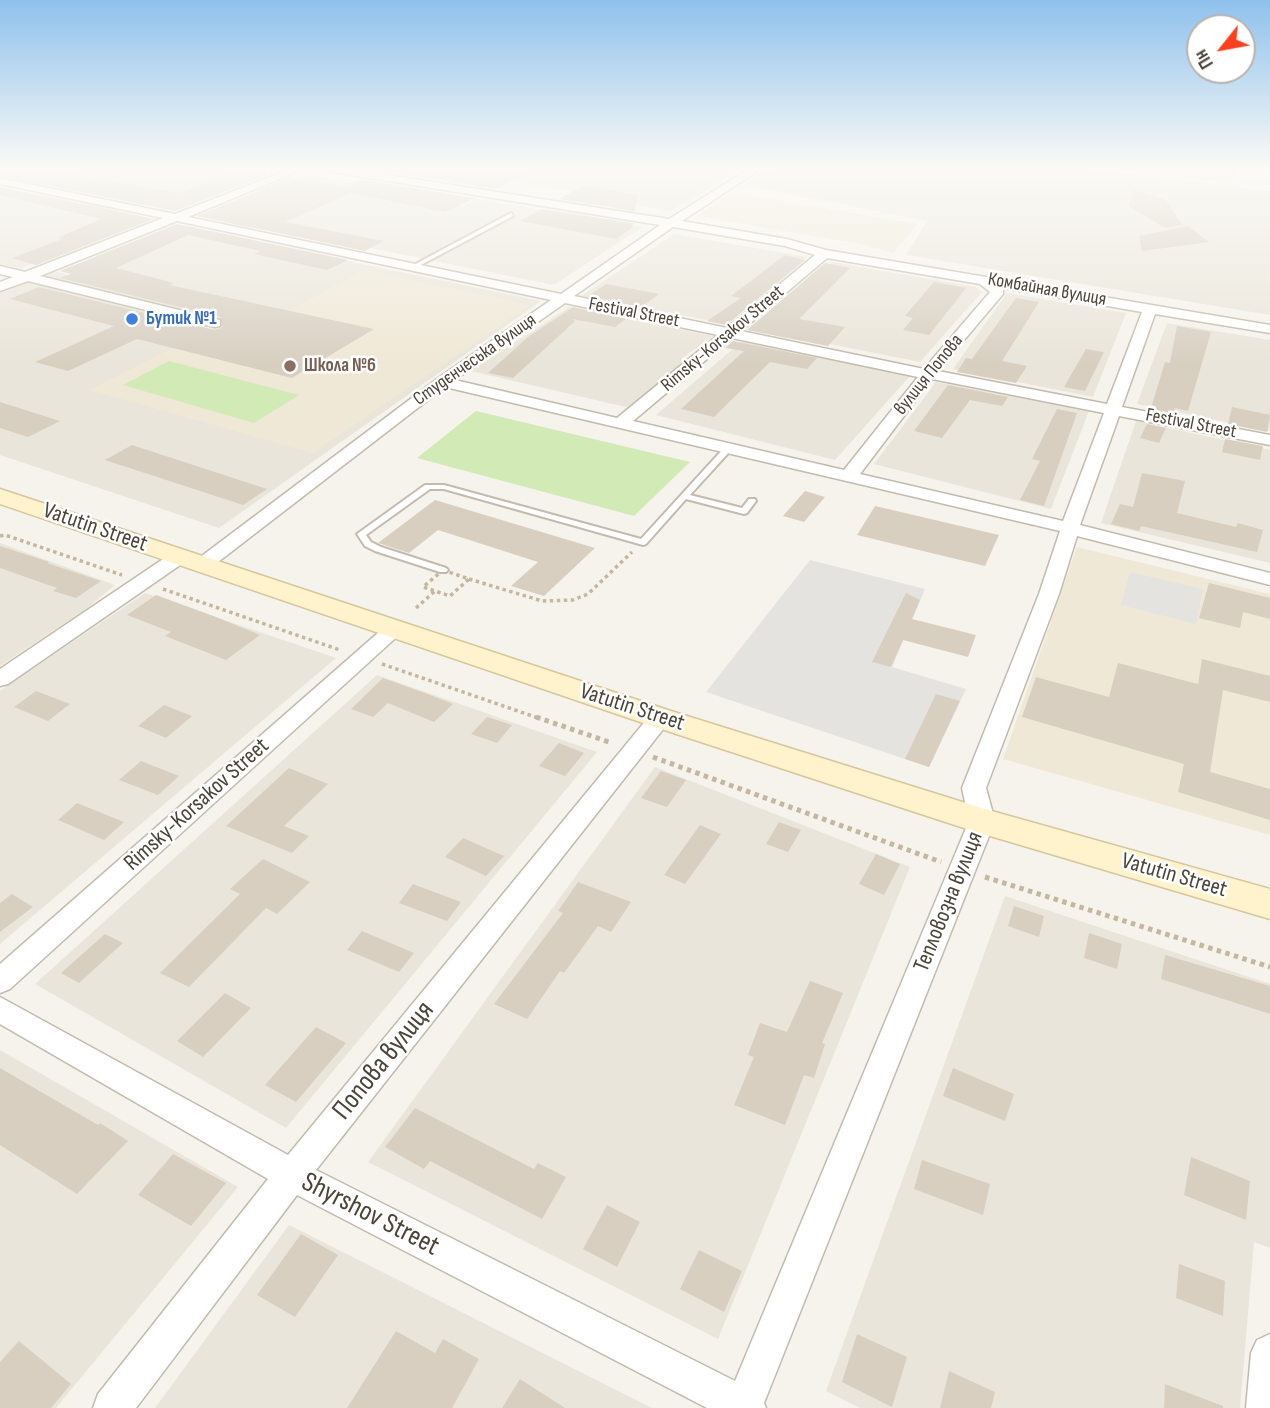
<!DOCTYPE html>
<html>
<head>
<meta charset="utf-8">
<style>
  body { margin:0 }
  #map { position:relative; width:1270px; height:1408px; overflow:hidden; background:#f6f3ec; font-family:"Sofia Sans Condensed",sans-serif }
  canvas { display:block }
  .north { position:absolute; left:1186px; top:14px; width:70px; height:70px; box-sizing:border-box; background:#fff; border:2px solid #b7b4b0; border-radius:50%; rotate:239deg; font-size:19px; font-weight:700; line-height:28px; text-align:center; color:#4b4439 }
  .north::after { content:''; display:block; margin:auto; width:24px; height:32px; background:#fc3f1d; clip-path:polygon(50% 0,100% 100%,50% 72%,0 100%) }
</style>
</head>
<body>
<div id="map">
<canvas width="1270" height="1408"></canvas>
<div class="north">Пн</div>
</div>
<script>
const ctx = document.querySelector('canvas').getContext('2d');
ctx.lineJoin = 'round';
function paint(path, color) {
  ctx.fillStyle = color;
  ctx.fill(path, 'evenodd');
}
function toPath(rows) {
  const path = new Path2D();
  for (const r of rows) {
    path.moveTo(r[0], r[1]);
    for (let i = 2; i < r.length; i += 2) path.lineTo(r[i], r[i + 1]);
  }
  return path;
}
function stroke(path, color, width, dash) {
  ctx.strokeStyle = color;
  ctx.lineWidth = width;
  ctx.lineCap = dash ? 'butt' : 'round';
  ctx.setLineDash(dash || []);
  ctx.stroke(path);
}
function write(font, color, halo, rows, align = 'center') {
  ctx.font = font + ' "Sofia Sans Condensed",sans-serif';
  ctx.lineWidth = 5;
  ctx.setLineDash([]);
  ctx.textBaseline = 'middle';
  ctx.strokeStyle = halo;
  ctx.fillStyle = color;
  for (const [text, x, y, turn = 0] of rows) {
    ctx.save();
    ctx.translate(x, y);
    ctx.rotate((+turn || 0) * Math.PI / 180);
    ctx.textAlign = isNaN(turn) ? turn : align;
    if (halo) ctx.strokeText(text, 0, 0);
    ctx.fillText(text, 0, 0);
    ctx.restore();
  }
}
paint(toPath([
  [0,168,256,168,268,170,170,209,6,175,0,176],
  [424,168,739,168,742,169,671,211,586,197,588,194],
  [770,168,1083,168,1270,191,1270,315,906,255,927,221,743,185],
  [309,175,464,206,476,199,642,227,554,285,256,225,249,228,204,218],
  [0,188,99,206,148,218,20,269,0,264],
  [188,226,357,263,541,301,219,528,0,455,0,293,56,272,71,275],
  [674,234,808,257,728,324,581,296],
  [832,262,976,287,982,292,920,362,759,330],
  [1007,293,1126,313,1093,397,953,369],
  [569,307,713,336,681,359,689,362,630,408,471,371],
  [1167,323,1270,340,1270,431,1137,404],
  [742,341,910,376,835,460,656,415],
  [936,382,1089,411,1051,509,874,464],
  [1136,421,1270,450,1270,563,1101,523],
  [0,543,115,585,86,609,0,666],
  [145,593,336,658,0,944,0,691],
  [377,675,597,752,286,1128,35,984],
  [655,767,910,867,718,1339,368,1162],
  [1005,896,1270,984,1270,1248,1254,1242,1240,1408,860,1408,826,1391],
  [0,1050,238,1187,56,1408,0,1408],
  [289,1225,652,1408,155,1408]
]), '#eae5da');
paint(toPath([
  [1117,168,1239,168,1231,183],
  [735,190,747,195,918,224,893,253,865,245,697,216],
  [363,270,531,305,313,453,90,390,202,333,235,341],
  [1077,547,1270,594,1270,835,1003,759]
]), '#efe8d6');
paint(toPath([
  [169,361,299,395,254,423,123,385],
  [476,411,690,462,634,516,417,458]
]), '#d2eab5');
paint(toPath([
  [810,560,925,589,892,667,966,689,929,767,706,692],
  [1130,572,1203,589,1196,624,1121,605]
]), '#e5e3e0');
paint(toPath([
  [0,168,37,168,180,193,241,171,268,175,175,211,0,176],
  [366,168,485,168,528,174,495,189],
  [289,178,346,186,361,179,475,198,445,212,351,193,285,222,384,241,365,251,197,216],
  [584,185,638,195,635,211,559,199],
  [0,187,154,219,36,265,12,258,62,239,57,238,101,219,0,195],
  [1132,189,1166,200,1182,225,1165,228,1129,206],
  [542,209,633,223,632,228,616,239,520,221],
  [177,224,348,260,327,270,254,254,261,251,188,235,116,268,174,283,169,285,374,329,292,378,137,339,68,371,35,362,114,326,10,299,39,287,214,330,222,328,221,317,60,278,71,274,60,271],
  [1188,226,1209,242,1142,251,1139,236],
  [785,255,805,260,726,325,707,321,741,298,731,296],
  [825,263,850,268,799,319,845,327,828,346,747,330],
  [934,282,966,288,929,335,903,330,913,318,905,316],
  [606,284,659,294,641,307,588,296],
  [1016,298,1039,302,1002,361,1027,366,1016,383,957,372,966,358,972,359],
  [573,307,626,319,615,327,573,319,575,321,513,378,488,373,528,337],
  [1177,326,1211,332,1188,411,1175,408,1173,414,1154,410,1156,406,1152,405,1165,362,1170,363],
  [733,341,817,358,807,369,770,362,714,417,681,409,744,351,725,348],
  [1086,349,1104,352,1085,391,1064,387],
  [948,385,1008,397,1002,406,970,400,942,438,914,431],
  [0,402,60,421,28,437,0,428],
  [1232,407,1270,415,1267,432,1228,424],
  [1057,409,1077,413,1044,506,1020,500,1040,461,1032,459],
  [1147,424,1166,428,1159,443,1140,438],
  [1225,439,1263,446,1260,460,1222,452],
  [132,445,267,489,243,505,105,460],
  [1142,473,1185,481,1177,513,1236,527,1238,523,1263,530,1257,552,1141,526,1139,531,1111,524,1120,504,1133,507],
  [805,491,825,497,804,522,783,516],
  [435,500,595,548,544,596,511,586,538,562,438,530,409,553,378,543],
  [875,506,999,535,985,566,857,535],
  [0,546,49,562,47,563,101,581,76,598,53,591,57,588,0,568],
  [1209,583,1270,598,1270,619,1243,612,1240,628,1199,618],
  [906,593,920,600,912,619,976,635,968,657,903,640,891,667,872,662],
  [156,595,216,617,260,635,226,660,165,636,171,632,127,615],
  [1202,659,1270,676,1270,702,1223,690,1210,772,1270,789,1270,820,1178,792,1184,764,1022,717,1036,677,1109,697,1118,663,1198,684],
  [383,678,430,695,453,704,434,722,388,703,373,717,351,709],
  [36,691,70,704,48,721,14,707],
  [936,694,960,701,929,767,905,759],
  [164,705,192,716,166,738,138,726],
  [487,717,512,725,497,743,471,734],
  [559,743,584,753,565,776,539,766],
  [141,761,179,776,158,795,119,780],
  [289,768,328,784,284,826,309,836,292,853,226,826],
  [661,771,686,780,667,807,641,798],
  [77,803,124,822,104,840,58,820],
  [779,822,801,830,788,852,766,844],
  [700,825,721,834,685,884,664,875],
  [463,838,504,856,486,876,445,857],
  [876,854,900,864,884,895,859,884],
  [263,859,310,882,277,914,266,908,189,987,160,973,240,894,230,889],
  [578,882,631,902,611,932,598,926,564,973,560,971,527,1019,494,1004,563,913,558,911],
  [413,884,461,902,447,921,399,903],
  [12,894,33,907,0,932,0,903],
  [1014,906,1044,916,1039,937,1008,926],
  [362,931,414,953,399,972,347,950],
  [1089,933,1122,944,1117,969,1084,958],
  [105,934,123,943,79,983,61,973],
  [1165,955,1270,986,1270,1014,1161,979],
  [810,981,843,993,822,1043,825,1044,814,1078,804,1075,785,1125,734,1105,754,1057,748,1055,760,1023,787,1032],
  [225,993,251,1008,203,1057,177,1041],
  [316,1027,346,1043,296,1102,265,1085],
  [0,1068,98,1125,100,1123,128,1141,77,1194,0,1145],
  [953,1068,1014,1094,1005,1121,943,1096],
  [415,1108,534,1169,538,1163,566,1177,542,1219,430,1161,424,1169,385,1147],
  [173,1154,226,1183,191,1226,138,1195],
  [1191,1157,1250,1181,1246,1220,1184,1195],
  [922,1160,990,1184,983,1215,914,1189],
  [607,1205,640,1222,617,1267,583,1249],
  [301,1234,338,1255,295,1317,257,1295],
  [699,1250,742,1271,724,1312,680,1289],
  [1179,1264,1225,1281,1223,1316,1176,1298],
  [396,1331,435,1353,443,1339,479,1359,452,1408,347,1408],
  [857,1334,907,1357,892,1407,842,1382],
  [19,1341,71,1384,51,1408,0,1408,0,1362],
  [949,1371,995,1392,991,1408,940,1408],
  [520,1379,565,1408,502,1408],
  [1165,1384,1223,1406,1223,1408,1164,1408]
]), '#d8cfc1');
const lane = toPath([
  [511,213,513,216,415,268,410,267,511,213],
  [724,448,727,448,731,450,690,495,742,508,749,499,755,499,756,501,747,513,744,514,686,499,646,544,643,545,444,489,430,489,366,535,371,542,381,547,446,568,448,570,446,572,440,572,375,551,365,546,357,534,425,485,444,485,641,539,724,448]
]);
const street = toPath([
  [293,168,306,168,188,217,561,294,660,225,327,171,322,168,344,168,669,219,750,168,762,168,682,221,787,239,826,250,1270,325,1270,333,1155,314,1122,407,1270,435,1270,445,1119,416,1080,525,1270,573,1270,585,1077,536,1059,594,986,788,995,821,764,1403,766,1408,707,1408,297,1195,136,1408,93,1408,98,1394,268,1179,0,1024,0,997,288,1155,652,713,660,710,668,713,672,718,668,723,316,1170,735,1381,969,821,962,788,1039,594,1060,531,445,387,209,569,195,569,192,565,195,561,437,379,551,300,177,221,40,276,220,320,220,326,215,327,28,281,0,291,0,282,13,277,0,274,0,266,25,272,163,218,0,184,0,178,175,214,293,168],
  [673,227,785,246,815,255,727,328,574,296,673,227],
  [827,258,980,284,990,292,924,369,741,331,827,258],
  [1003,288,1142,312,1107,404,938,371,1003,294,1003,288],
  [565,303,718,335,617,418,455,380,565,303],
  [732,338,918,377,844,470,633,421,732,338],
  [932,379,1104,413,1063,521,860,474,932,379],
  [179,551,186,553,189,557,186,561,8,684,0,686,0,669,172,553,179,551],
  [394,623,401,625,405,629,401,633,10,989,0,993,0,964,387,625,394,623],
  [1270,1334,1270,1408,1246,1408,1251,1353,1257,1340,1270,1334]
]);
const secondary = toPath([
  [0,489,671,711,988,810,1270,889,1270,919,970,830,649,725,0,504,0,489]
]);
stroke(lane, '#c2bbae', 4);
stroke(street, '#c2bbae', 3);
stroke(secondary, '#d6c79b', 3);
stroke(toPath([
  [0,536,5,535,122,575],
  [443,570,469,579,450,596,423,587,443,570],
  [469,579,542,601,573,600,588,594,632,552],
  [163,589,340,650],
  [416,608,435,591],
  [382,664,541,719]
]), '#c4b79f', 3.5, [3.5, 3.5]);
stroke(toPath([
  [536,717,612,743],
  [653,757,941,862],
  [985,877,1270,967]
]), '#c4b79f', 5, [4.5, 4.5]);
paint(lane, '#fff');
paint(street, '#fff');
paint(secondary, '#fff3cd');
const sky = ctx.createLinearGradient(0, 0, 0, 365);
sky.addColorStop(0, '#8fc1ec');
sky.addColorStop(0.46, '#fbfaf6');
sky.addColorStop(1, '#fbfaf600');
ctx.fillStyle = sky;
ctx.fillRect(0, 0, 1270, 365);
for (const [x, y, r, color] of [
  [132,319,7,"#3f7fe0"],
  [290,366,7,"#8d6e63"]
]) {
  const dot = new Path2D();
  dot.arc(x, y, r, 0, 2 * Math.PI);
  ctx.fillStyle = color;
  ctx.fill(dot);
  stroke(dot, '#fff', 2.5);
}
write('19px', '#4b4439', '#fff', [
  ["Комбайная вулиця",1047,290,10],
  ["Festival Street",634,313,11],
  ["Rimsky-Korsakov Street",723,339,-40],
  ["Студєнчеська вулиця",475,360,-35],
  ["вулиця Попова",929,375,-51],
  ["Festival Street",1191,424,11]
]);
write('bold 19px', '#366cbe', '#fff', [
  ["Бутик №1",146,319]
], 'left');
write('bold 19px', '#785e54', '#fff', [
  ["Школа №6",304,366]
], 'left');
write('23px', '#4b4439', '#fff', [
  ["Vatutin Street",95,528,19],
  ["Vatutin Street",632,708,18],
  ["Rimsky-Korsakov Street",197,805,-42],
  ["Vatutin Street",1174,876,16],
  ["Тепловозна вулиця",949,902,-68]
]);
write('28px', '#4b4439', '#fff', [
  ["Попова вулиця",384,1061,-51],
  ["Shyrshov Street",370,1215,27]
]);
</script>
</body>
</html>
